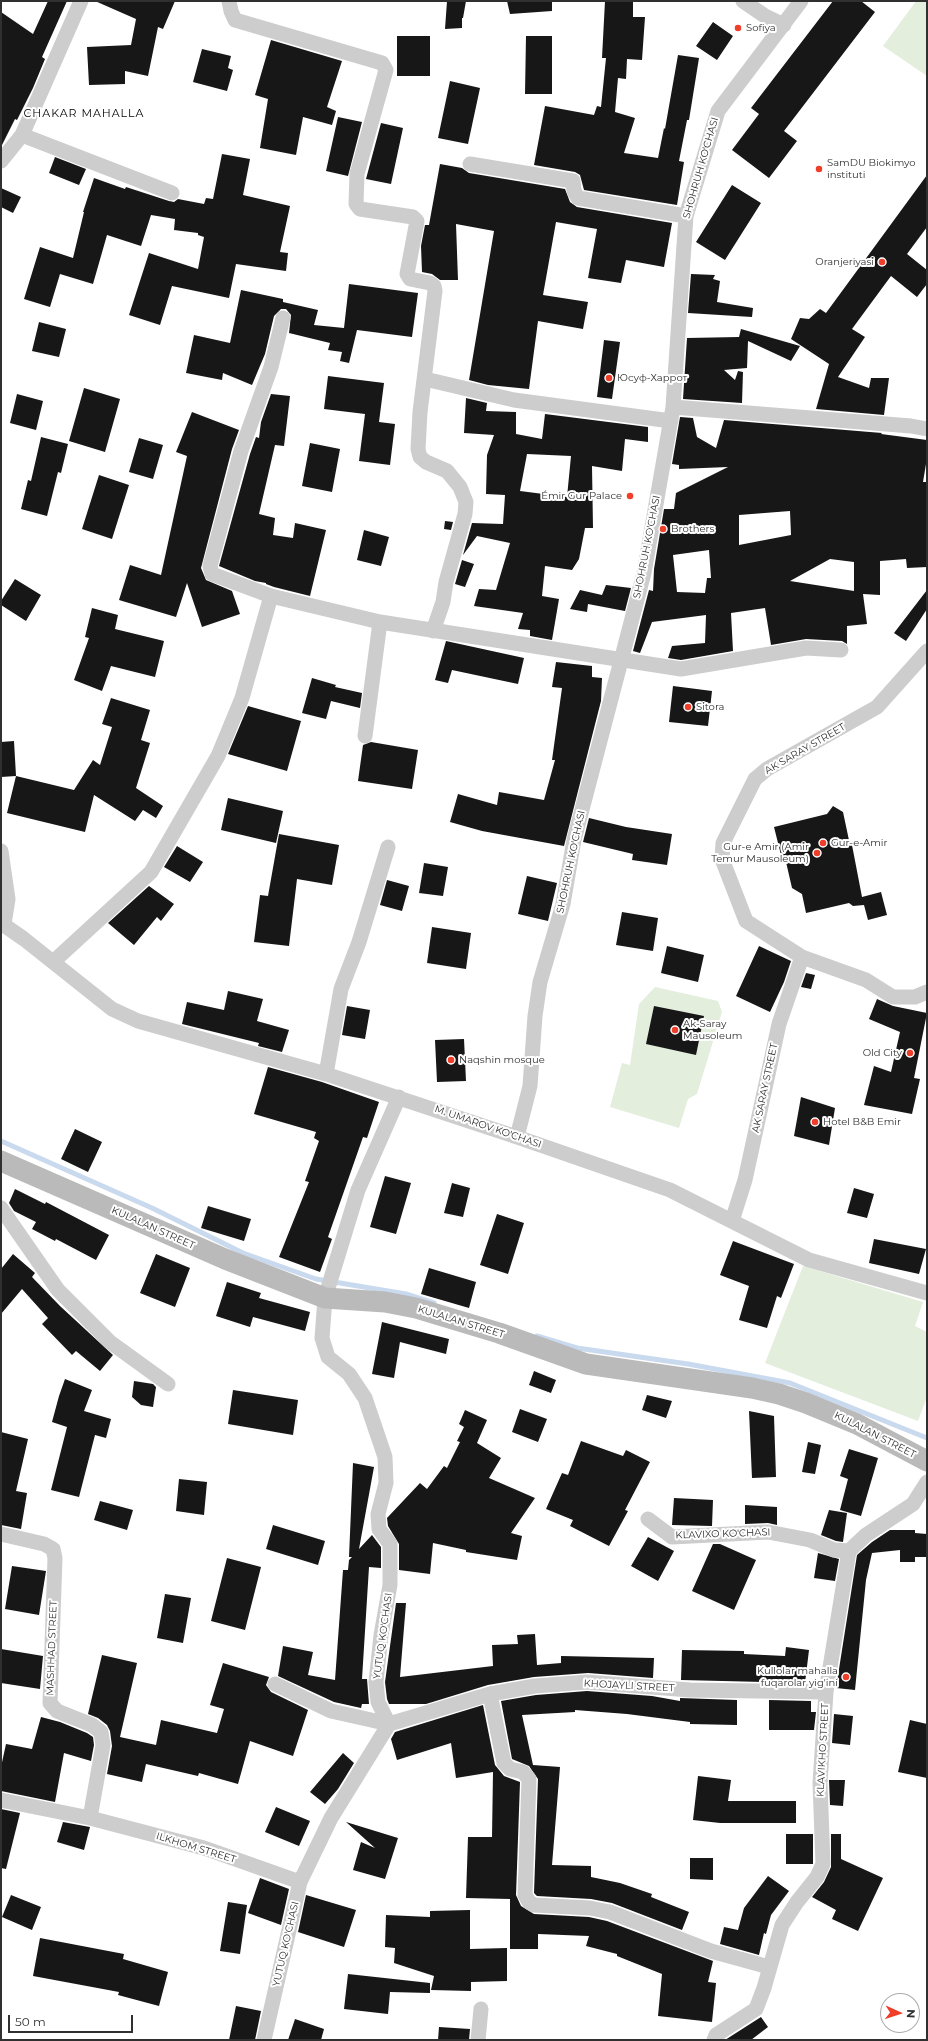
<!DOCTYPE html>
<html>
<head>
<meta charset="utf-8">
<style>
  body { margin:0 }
  #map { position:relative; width:928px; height:2041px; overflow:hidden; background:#fff; font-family:Montserrat,sans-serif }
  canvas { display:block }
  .frame { position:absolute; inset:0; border:2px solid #303030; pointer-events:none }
  .north { position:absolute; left:880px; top:1993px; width:40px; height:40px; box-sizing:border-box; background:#fff; border:1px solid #acacac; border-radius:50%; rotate:93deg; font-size:11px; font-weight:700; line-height:16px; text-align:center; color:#303030 }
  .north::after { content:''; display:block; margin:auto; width:14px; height:18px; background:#ef3e2a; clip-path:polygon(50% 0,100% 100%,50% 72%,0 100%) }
  .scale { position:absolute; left:8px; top:2015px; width:125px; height:18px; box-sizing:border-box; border:2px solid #303030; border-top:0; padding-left:5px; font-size:12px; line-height:14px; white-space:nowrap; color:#303030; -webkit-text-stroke:3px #fff; paint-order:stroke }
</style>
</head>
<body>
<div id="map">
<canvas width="928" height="2041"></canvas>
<div class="frame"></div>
<div class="north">N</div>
<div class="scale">50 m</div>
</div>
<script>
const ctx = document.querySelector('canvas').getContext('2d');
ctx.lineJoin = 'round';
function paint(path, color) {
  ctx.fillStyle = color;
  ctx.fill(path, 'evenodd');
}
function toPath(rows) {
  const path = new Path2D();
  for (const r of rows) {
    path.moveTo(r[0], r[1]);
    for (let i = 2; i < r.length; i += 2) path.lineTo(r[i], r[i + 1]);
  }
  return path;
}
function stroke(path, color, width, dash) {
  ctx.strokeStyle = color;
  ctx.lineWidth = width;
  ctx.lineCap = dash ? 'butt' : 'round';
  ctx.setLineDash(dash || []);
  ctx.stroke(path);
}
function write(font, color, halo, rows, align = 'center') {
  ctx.font = font + ' Montserrat,sans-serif';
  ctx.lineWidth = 4;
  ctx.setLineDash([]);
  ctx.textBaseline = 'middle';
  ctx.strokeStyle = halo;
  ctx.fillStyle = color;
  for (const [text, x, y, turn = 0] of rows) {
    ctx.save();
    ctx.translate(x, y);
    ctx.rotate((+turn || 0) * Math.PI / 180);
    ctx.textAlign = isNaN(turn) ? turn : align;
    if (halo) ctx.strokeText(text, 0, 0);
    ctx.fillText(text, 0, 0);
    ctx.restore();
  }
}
paint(toPath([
  [916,1,927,1,927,76,883,46],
  [655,987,718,1001,722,1012,697,1094,688,1099,679,1128,610,1107,622,1063,630,1065,639,1004],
  [803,1266,923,1302,915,1326,927,1332,927,1397,918,1421,765,1363]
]), '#e3eedd');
stroke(toPath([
  [1,1141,152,1208,243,1253,316,1279,406,1294,434,1303],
  [537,1336,577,1348,688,1364,790,1383,927,1438]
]), '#c9d9ee', 5);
paint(toPath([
  [48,1,67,1,42,57,45,59,33,88,17,120,15,119,1,147,1,12,33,34],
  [95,1,175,1,163,29,158,27,148,76,125,71,125,84,89,85,87,47,131,45,136,19],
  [447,1,466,1,463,18,462,18,462,28,445,29],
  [507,1,552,1,552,11,510,14],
  [605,1,633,1,633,17,645,17,642,60,627,59,626,79,618,78,615,112,635,118,624,153,658,158,664,128,665,129,678,55,699,58,689,120,687,120,679,161,684,162,677,205,584,190,580,175,575,172,534,165,545,106,594,115,597,106,601,107,606,58,602,58],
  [833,1,861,1,875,12,784,131,797,141,769,178,732,150,759,114,751,108],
  [713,22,733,36,717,60,696,46],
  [397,36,430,36,430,76,397,76],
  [526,36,552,36,552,94,525,94],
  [271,40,342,61,327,107,336,111,332,125,303,117,296,155,260,148,268,99,255,95],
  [202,49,231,56,228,68,233,70,227,91,193,82],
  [450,81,480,88,468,144,438,138],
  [338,117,362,122,348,176,326,171],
  [381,123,403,128,391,184,366,179],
  [222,154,250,159,243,195,290,206,280,252,288,253,286,271,236,264,229,298,172,286,160,325,129,315,149,253,198,269,204,237,198,235,198,233,174,230,175,219,151,215,141,246,107,235,93,284,60,274,50,307,24,299,40,247,73,258,84,212,83,212,94,178,125,189,126,187,169,201,174,202,178,199,204,204,206,198,213,199],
  [55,157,86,169,79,185,49,173],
  [440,164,462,168,469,173,565,189,570,202,577,207,672,223,664,267,626,260,621,283,588,278,597,229,556,222,543,295,588,302,583,329,538,321,529,389,488,385,469,380,494,231,456,224,458,280,440,280,432,274,422,272,421,246,425,225,429,225],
  [927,175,927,227,907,254,927,270,927,284,917,297,891,276,852,329,865,337,838,377,869,388,871,378,889,378,884,415,816,409,829,364,791,339,800,318,809,319,820,309,826,313],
  [732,185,761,203,725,260,696,242],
  [1,188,21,197,13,213,1,207],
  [691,274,715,275,713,279,720,281,717,302,753,308,752,317,688,313],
  [349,284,418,293,412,337,357,330,349,363,340,361,342,352,328,350,330,343,289,333,291,315,286,309,281,309,274,316,265,354,252,385,223,373,222,380,186,373,194,335,230,343,241,290,283,299,283,302,318,310,314,325,344,328],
  [39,322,66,329,59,357,32,351],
  [741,329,800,346,791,361,748,341,747,368,724,370,735,380,738,371,743,372,742,403,683,399,687,338,739,337],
  [604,340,620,342,612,399,597,397],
  [328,376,384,383,379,422,395,424,390,465,359,461,365,414,324,409],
  [84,388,120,399,105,452,69,441],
  [17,394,43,401,36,430,10,423],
  [271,394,290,396,284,446,275,445,259,514,275,518,273,535,293,538,295,523,326,530,310,596,274,587,266,584,266,583,255,581,219,566,250,454,256,437,259,438,261,422],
  [466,398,487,403,486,411,516,412,516,434,542,439,545,414,648,427,648,442,625,439,622,471,592,466,593,528,585,528,579,559,572,570,545,566,542,596,559,599,552,640,530,636,530,630,518,629,523,613,474,606,479,589,496,590,510,543,477,536,463,555,472,523,503,524,505,495,486,494,487,455,494,435,464,433],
  [527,454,571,456,567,497,520,491],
  [192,412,239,430,232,449,201,568,206,580,232,591,240,614,202,627,187,583,176,617,119,600,130,565,161,575,187,456,176,452],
  [680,417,693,418,697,437,716,448,724,420,882,433,881,434,927,440,927,458,923,482,927,482,927,567,907,568,906,559,880,561,880,595,863,594,867,624,847,626,847,644,842,641,806,639,771,645,765,608,731,613,733,651,681,660,668,658,672,646,705,643,706,615,652,622,640,653,633,651,649,590,653,591,654,569,664,509,674,509,676,493,728,467,679,469,679,465,672,464],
  [790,511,791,535,739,545,739,515],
  [709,550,711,578,707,578,705,593,677,592,673,555],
  [830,559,854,562,854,591,790,581],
  [41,437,68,444,61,473,58,472,47,516,21,509,28,480,31,481],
  [139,438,163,445,153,479,129,472],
  [310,443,340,449,332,492,302,486],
  [99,475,129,485,112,539,82,529],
  [445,521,453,522,451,530,444,529],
  [364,530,389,537,381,566,357,560],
  [462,560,474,564,465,587,455,584],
  [15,579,41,595,26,621,1,605,1,601],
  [606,585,631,588,625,611,588,604,587,612,570,609,580,590,602,595],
  [927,590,927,609,906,641,894,633],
  [92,608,118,615,115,629,164,641,155,677,111,666,102,691,74,680,89,638,85,637],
  [446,641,524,658,518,684,452,670,448,683,435,680],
  [556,662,592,666,592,677,602,678,601,701,564,846,482,831,450,822,458,794,497,805,499,792,544,800,555,760,552,760,562,688,552,687],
  [312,678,336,685,335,687,362,693,360,708,331,701,326,719,302,713],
  [673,686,712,691,708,726,669,722],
  [111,698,150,710,141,740,150,743,136,788,163,806,156,818,143,810,135,821,94,795,85,832,7,813,16,776,74,790,93,760,100,765,112,727,102,724],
  [248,706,301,721,287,771,228,754],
  [14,741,16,776,1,777,1,742],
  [371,742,418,750,412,789,358,781,363,745],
  [228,798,283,811,276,843,221,830],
  [833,806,843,812,850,845,852,845,862,897,881,892,887,915,868,920,864,905,853,906,849,903,806,913,802,894,792,888,786,862,783,863,774,827,827,814],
  [589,818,626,827,672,834,667,865,632,860,633,854,583,842],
  [279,834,339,845,332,885,297,879,289,946,254,942,260,895,268,896],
  [177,846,203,862,190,882,164,867],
  [424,863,448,867,443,896,419,893],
  [527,876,557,883,548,921,518,914],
  [387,880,409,886,402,911,380,905],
  [149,886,174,904,161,921,157,917,134,945,108,923],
  [622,912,658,918,653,951,616,945],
  [432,927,471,933,466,969,427,963],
  [667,946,704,955,698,982,661,973],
  [759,946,791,961,784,982,770,1012,736,996],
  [806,973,815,975,811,989,801,987],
  [228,991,263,999,257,1021,289,1030,282,1052,258,1046,259,1043,182,1024,187,1002,224,1010],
  [877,999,893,1006,927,1013,914,1078,920,1079,912,1114,864,1105,874,1066,891,1072,900,1032,869,1019],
  [347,1006,370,1010,365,1039,342,1035],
  [654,1006,704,1016,696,1055,646,1044],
  [464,1039,466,1081,437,1082,435,1040],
  [268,1067,322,1082,379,1102,367,1138,363,1137,328,1237,332,1239,320,1272,279,1257,309,1182,305,1181,319,1141,314,1138,316,1132,254,1114],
  [801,1097,835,1108,829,1145,794,1136],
  [75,1129,102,1142,88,1172,61,1159],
  [385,1176,411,1183,396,1234,370,1227],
  [452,1183,470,1188,463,1217,444,1213],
  [854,1188,874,1194,867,1218,847,1213],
  [15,1189,45,1204,46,1202,109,1235,96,1260,56,1239,55,1241,32,1229,36,1222,14,1211,9,1203],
  [208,1206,251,1219,244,1241,201,1228],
  [497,1214,524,1223,508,1274,480,1265],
  [874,1239,926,1249,919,1274,869,1263],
  [733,1241,794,1264,781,1298,777,1296,767,1328,739,1320,749,1286,720,1275],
  [13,1254,35,1273,32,1277,60,1306,113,1355,100,1371,76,1351,72,1355,42,1324,48,1318,22,1289,1,1314,1,1269],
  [156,1254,190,1268,175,1307,140,1293],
  [429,1268,476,1282,469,1308,421,1294],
  [227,1282,261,1293,259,1298,310,1312,305,1331,253,1317,250,1327,216,1316],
  [382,1322,449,1339,446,1354,400,1342,394,1378,372,1374],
  [534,1371,556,1380,551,1393,529,1385],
  [65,1379,92,1390,84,1411,111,1419,106,1438,95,1435,79,1497,51,1490,67,1427,52,1422,59,1396],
  [134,1381,153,1384,156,1387,153,1407,141,1405,132,1397],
  [233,1390,298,1400,293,1435,228,1424],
  [647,1395,672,1401,666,1418,642,1410],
  [520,1409,547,1419,538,1442,512,1432],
  [465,1410,487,1420,477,1443,501,1458,489,1478,535,1498,511,1533,522,1536,517,1560,466,1552,466,1550,433,1543,430,1574,399,1570,399,1544,388,1526,387,1518,420,1483,427,1489,444,1466,447,1468,460,1442,457,1441,464,1427,459,1424],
  [749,1411,774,1416,776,1477,752,1478],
  [1,1432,28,1439,16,1491,27,1493,21,1529,1,1525],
  [581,1441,623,1456,626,1450,650,1462,625,1510,628,1511,609,1546,570,1526,573,1520,546,1509,562,1473,568,1475],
  [808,1442,821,1445,815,1474,802,1472],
  [849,1449,878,1458,861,1516,840,1510,848,1479,840,1476],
  [353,1463,374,1467,359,1549,372,1535,381,1547,381,1568,369,1567,362,1679,367,1679,369,1704,362,1704,361,1708,334,1702,278,1676,283,1646,313,1652,308,1675,335,1680,343,1570,348,1570,349,1560,352,1557,349,1557],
  [179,1479,207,1482,204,1515,176,1511],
  [674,1498,713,1500,712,1526,672,1525],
  [100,1501,133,1510,127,1530,94,1520],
  [745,1505,777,1507,777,1525,768,1523,745,1524],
  [829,1510,847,1513,843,1542,836,1541,821,1535],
  [273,1525,325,1541,318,1565,266,1549],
  [890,1530,915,1530,915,1533,927,1534,927,1557,915,1557,915,1562,900,1562,900,1550,872,1553,866,1580,855,1690,836,1688,857,1555,872,1542],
  [648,1537,674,1551,658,1581,631,1566],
  [713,1544,720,1544,756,1560,734,1610,692,1591],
  [818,1553,839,1559,835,1581,814,1578],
  [227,1558,261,1567,245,1630,211,1621],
  [12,1566,46,1571,39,1615,5,1609],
  [165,1594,191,1598,183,1643,157,1638],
  [396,1603,406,1603,400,1677,493,1666,492,1645,518,1644,517,1635,535,1634,537,1665,561,1663,561,1656,654,1658,653,1678,588,1673,534,1677,488,1685,426,1704,389,1704,387,1699,385,1682],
  [786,1647,809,1650,805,1683,681,1680,682,1650,744,1651,744,1654,785,1656],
  [1,1649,43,1656,40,1689,1,1683],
  [102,1655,137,1663,120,1737,156,1745,161,1720,217,1733,224,1709,210,1705,223,1663,269,1677,266,1685,271,1692,308,1710,293,1756,250,1741,238,1784,199,1773,198,1776,146,1764,142,1782,107,1774,112,1746,110,1731,107,1725,98,1718,88,1714],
  [587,1691,652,1696,680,1701,680,1698,737,1700,737,1725,690,1724,690,1722,627,1714,575,1710,575,1712,522,1715,533,1765,560,1767,552,1865,591,1866,591,1877,620,1883,652,1894,651,1897,689,1912,682,1930,612,1903,591,1899,537,1896,534,1893,538,1779,529,1766,512,1759,501,1701,536,1695],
  [769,1700,811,1701,811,1712,816,1712,814,1730,769,1730],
  [483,1705,495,1765,504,1776,520,1782,516,1895,521,1906,534,1914,589,1917,607,1921,713,1961,708,1982,716,1983,712,2022,658,2016,662,1974,617,1956,617,1954,586,1946,589,1936,538,1934,538,1949,510,1949,510,1899,466,1898,468,1837,492,1837,493,1772,456,1778,451,1743,397,1760,391,1739,395,1732],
  [834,1714,853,1716,850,1745,832,1743],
  [41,1717,60,1722,87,1733,93,1737,94,1745,91,1761,64,1753,55,1802,1,1791,1,1767,6,1744,32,1749],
  [910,1720,927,1724,927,1778,898,1772],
  [343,1753,354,1763,338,1789,325,1804,310,1792],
  [698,1776,731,1780,728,1801,796,1801,796,1823,720,1823,693,1820],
  [829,1780,845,1780,843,1806,830,1805],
  [276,1807,310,1821,299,1846,265,1832],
  [1,1809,20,1813,6,1869,1,1868],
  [63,1822,90,1827,84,1850,57,1842],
  [346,1822,398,1838,385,1879,353,1870,361,1842,375,1848],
  [786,1834,813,1834,813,1864,786,1864],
  [831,1834,841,1834,841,1859,883,1878,858,1931,832,1919,836,1910,812,1897,824,1882,831,1867],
  [690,1858,713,1858,713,1880,690,1879],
  [768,1876,789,1891,771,1915,766,1934,764,1933,759,1955,720,1944,724,1927,738,1930,744,1908],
  [260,1878,289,1889,281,1925,248,1913],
  [11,1895,41,1907,32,1930,2,1917],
  [306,1895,356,1910,344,1947,298,1932],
  [228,1902,247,1905,240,1954,220,1951],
  [470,1910,470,1949,507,1948,507,1981,471,1982,471,1991,431,1990,434,1976,394,1963,395,1948,385,1947,386,1915,430,1917,430,1911],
  [40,1938,124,1954,123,1959,168,1972,159,2006,118,1995,119,1992,33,1976],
  [348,1974,430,1983,430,1993,390,1992,388,2014,344,2009],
  [236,2006,261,2011,255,2040,229,2040],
  [761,2017,768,2027,751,2040,725,2040],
  [295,2019,324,2029,321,2040,288,2040],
  [439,2027,470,2029,469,2040,438,2040]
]), '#171717');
stroke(toPath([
  [229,1,231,11,235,20,382,63,386,70,357,174,356,204,360,209,413,217,417,221,407,274,410,279,430,283,434,286,435,291,420,412,418,449,420,457,426,462,447,471,460,487,466,502,465,514,446,582,443,602,433,631],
  [743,1,765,16,784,25],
  [22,135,172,193],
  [1,161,22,135,81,1],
  [470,164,573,181,574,191,578,198,686,216],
  [425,379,514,400,671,421],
  [673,407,911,426,927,429],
  [271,596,212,574,210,566,241,451,271,367,283,318],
  [927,651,877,707,767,769,755,779,723,843,722,859,746,921,802,957,866,980,893,997,915,997,927,992],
  [365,736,380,622],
  [1,851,8,899,4,924],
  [1,923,24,939,112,1009,138,1021,326,1074,517,1137,670,1190,809,1260,927,1293],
  [53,962,151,872,218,756,242,698,271,596,380,622,681,669,806,648,841,650],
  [326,1074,341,989,359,942,388,847],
  [517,1137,530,1086,535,1016,540,982,563,904,574,840,644,573,673,407,686,216,718,111,801,1],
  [1,1208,58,1290,110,1342,168,1384],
  [732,1221,745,1180,779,1024,802,957],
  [648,1519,672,1537,768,1532,810,1540,834,1550,849,1551],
  [1,1534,44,1544,53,1549,55,1558,50,1703,57,1711,92,1725,101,1732,103,1745,90,1818],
  [275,1684,331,1711,389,1724,490,1694,535,1686,587,1682,690,1690,826,1692],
  [490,1694,504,1763,510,1769,523,1772,529,1779,525,1895,529,1902,534,1905,590,1908,610,1912,711,1951,769,1967],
  [1,1800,90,1818,204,1848,300,1882],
  [264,2040,300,1882,331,1818,389,1724,378,1702,376,1682,381,1635,390,1585,390,1544,379,1529,378,1514,386,1483,385,1457,365,1398,349,1374,328,1357,322,1338,325,1298,358,1190,399,1097],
  [478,2040,481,2009],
  [714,2040,716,2035,756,2009,764,1988,782,1925,797,1902,817,1877,823,1864,820,1783,826,1692,849,1551,866,1535,913,1504,927,1482]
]), '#cdcdcd', 15);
stroke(toPath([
  [1,1161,225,1259,325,1298,385,1302,416,1308,499,1333,586,1364,752,1388,779,1394,806,1403,857,1424,927,1461]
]), '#bababa', 21);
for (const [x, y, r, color] of [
  [738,28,4,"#ef3e2a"],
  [819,169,4,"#ef3e2a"],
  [882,262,4,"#ef3e2a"],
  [609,378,4,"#ef3e2a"],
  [630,496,4,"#ef3e2a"],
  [663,529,4,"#ef3e2a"],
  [688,707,4,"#ef3e2a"],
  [823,843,4,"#ef3e2a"],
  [817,853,4,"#ef3e2a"],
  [675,1030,4,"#ef3e2a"],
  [910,1053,4,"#ef3e2a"],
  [451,1060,4,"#ef3e2a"],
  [815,1122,4,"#ef3e2a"],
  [846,1677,4,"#ef3e2a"]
]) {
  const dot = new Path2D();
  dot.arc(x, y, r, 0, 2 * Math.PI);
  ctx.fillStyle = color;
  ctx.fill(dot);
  stroke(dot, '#fff', 1.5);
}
write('10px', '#303030', '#fff', [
  ["Sofiya",746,28],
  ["SamDU Biokimyo",827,163],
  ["instituti",827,175],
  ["Oranjeriyasi",874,262,"right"],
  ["Юсуф-Харрот",617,378],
  ["Émir Gur Palace",622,496,"right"],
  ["Brothers",671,529],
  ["Sitora",696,707],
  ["Gur-e-Amir",831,843],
  ["Gur-e Amir (Amir",809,847,"right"],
  ["Temur Mausoleum)",809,859,"right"],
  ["Ak-Saray",683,1024],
  ["Mausoleum",683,1036],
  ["Old City",902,1053,"right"],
  ["Naqshin mosque",459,1060],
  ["Hotel B&B Emir",823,1122],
  ["Kullolar mahalla",838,1671,"right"],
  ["fuqarolar yig'ini",838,1683,"right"]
], 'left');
write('10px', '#303030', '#fff', [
  ["SHOHRUH KO'CHASI",701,168,-74],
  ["SHOHRUH KO'CHASI",647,547,-79],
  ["AK SARAY STREET",805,749,-30],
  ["SHOHRUH KO'CHASI",571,862,-78],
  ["AK SARAY STREET",765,1088,-78],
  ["M. UMAROV KO'CHASI",488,1127,19],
  ["KULALAN STREET",153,1228,24],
  ["KULALAN STREET",461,1322,17],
  ["KULALAN STREET",875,1435,27],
  ["KLAVIXO KO'CHASI",723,1534,-2],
  ["YUTUQ KO'CHASI",383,1636,-82],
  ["MASHHAD STREET",52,1648,-88],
  ["KHOJAYLI STREET",629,1686,3],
  ["KLAVIKHO STREET",823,1750,-87],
  ["ILKHOM STREET",196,1848,17],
  ["YUTUQ KO'CHASI",286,1944,-77]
]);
ctx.letterSpacing = '1px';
write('11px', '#000', '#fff', [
  ["CHAKAR MAHALLA",84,114]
]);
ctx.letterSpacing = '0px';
</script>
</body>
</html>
